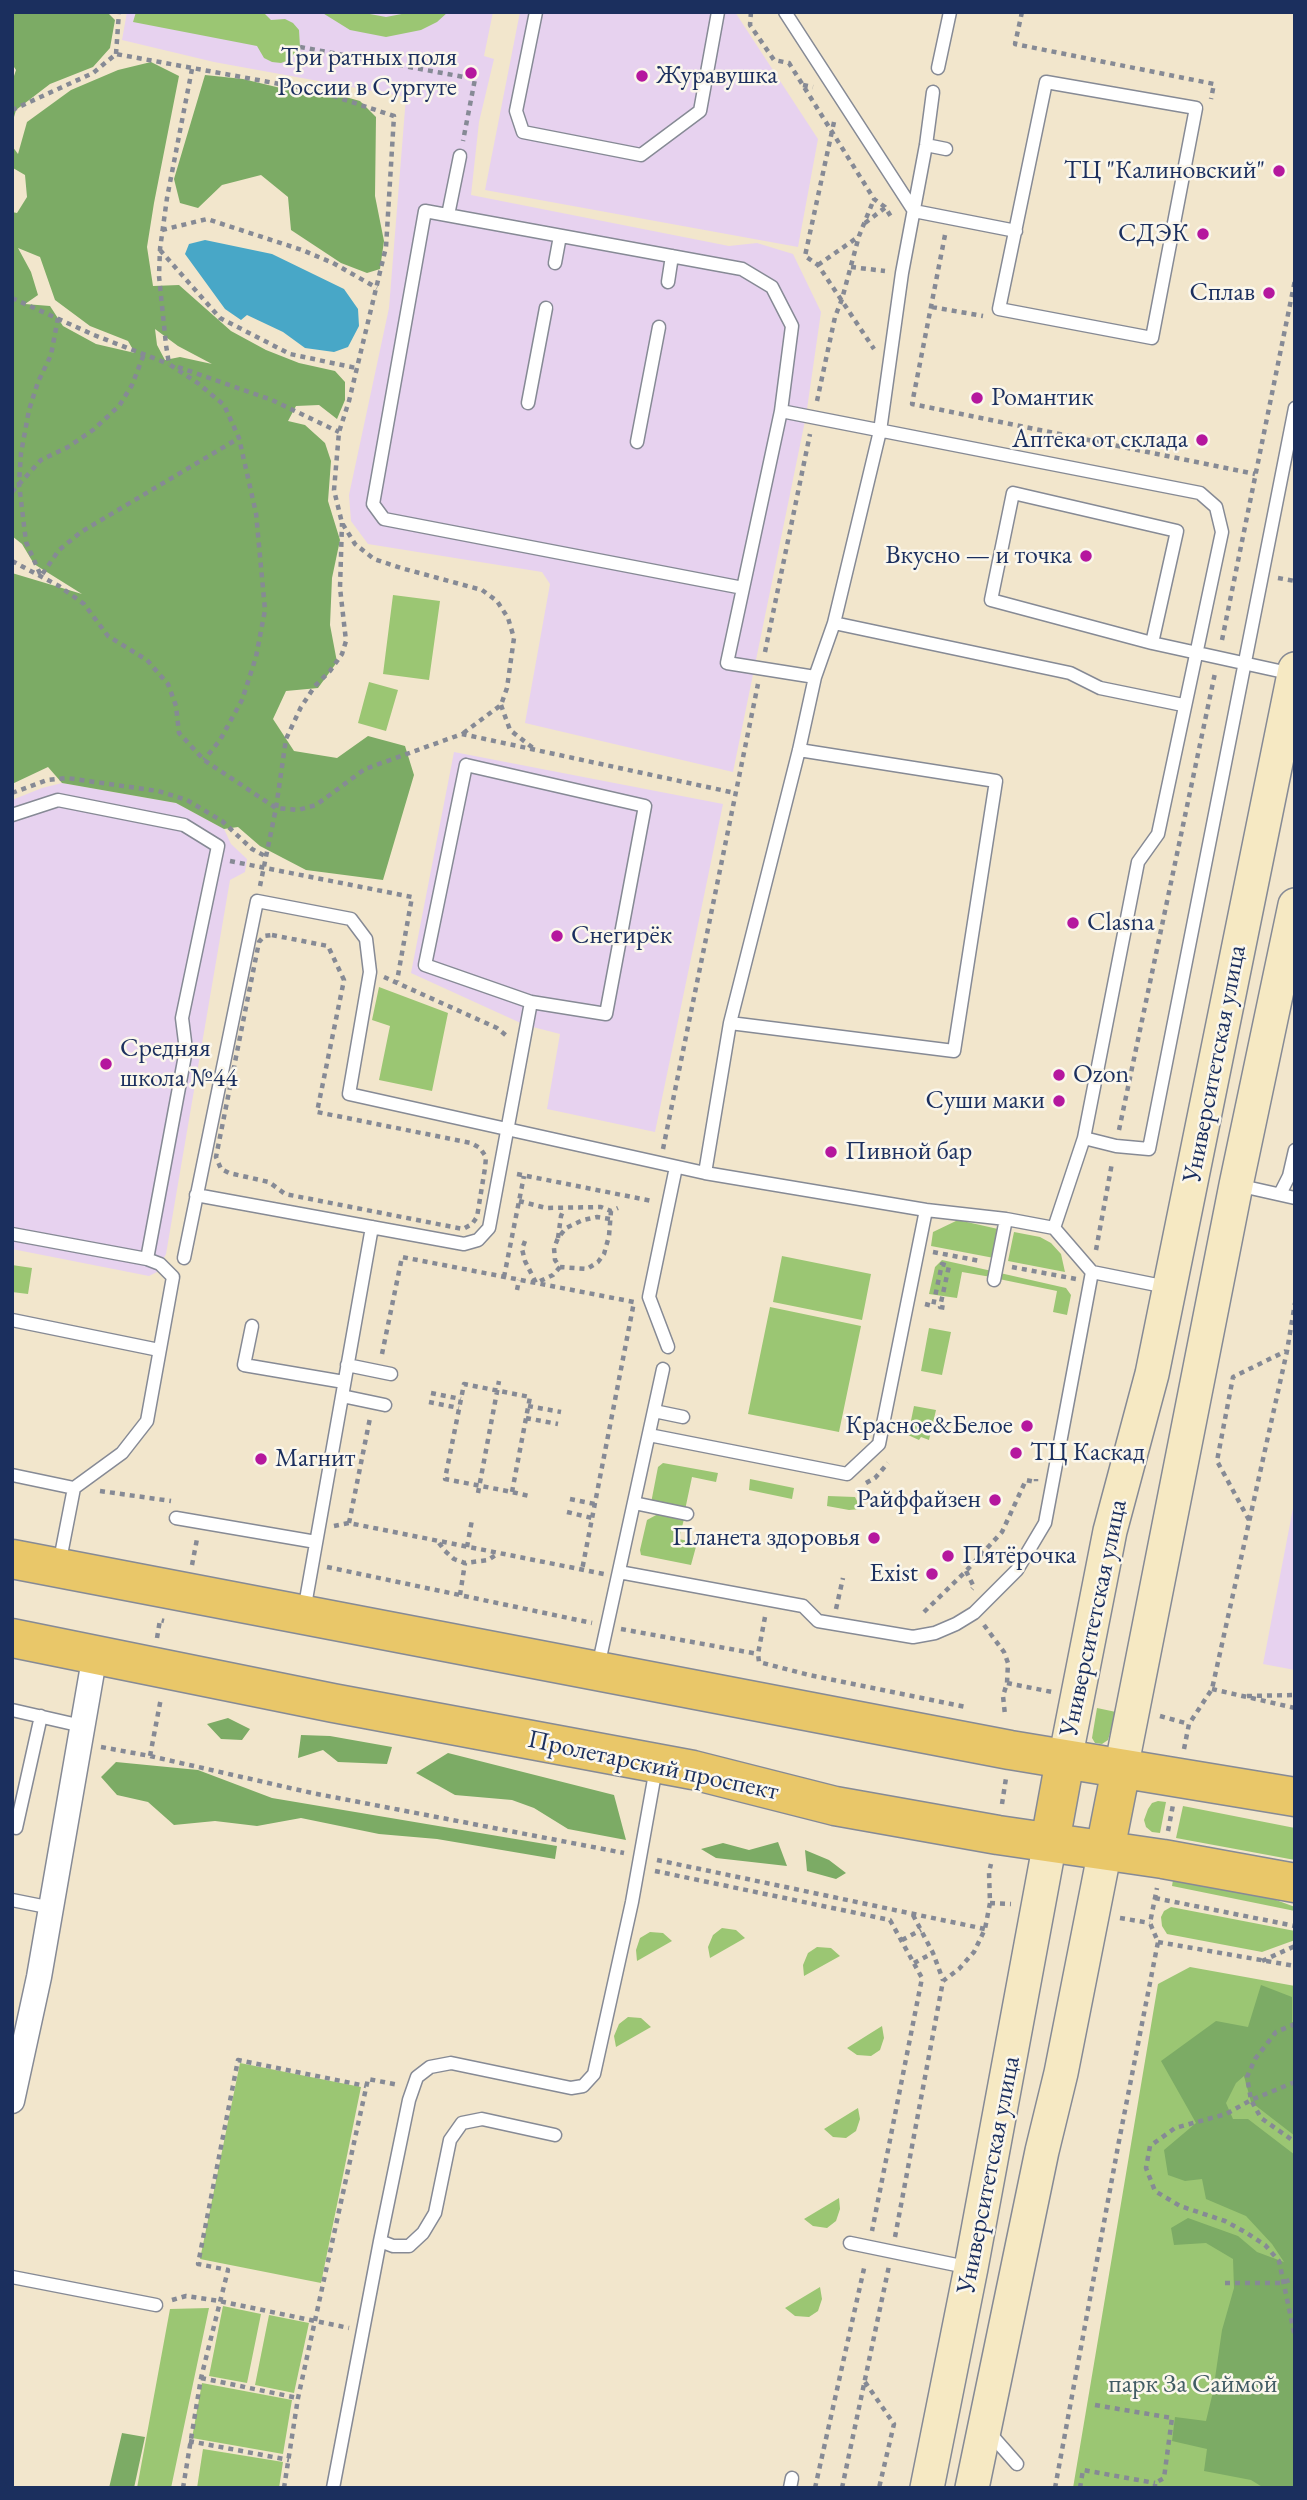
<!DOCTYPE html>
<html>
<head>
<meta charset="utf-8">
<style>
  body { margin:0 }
  #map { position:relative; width:1307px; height:2500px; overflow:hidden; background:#f2e6cc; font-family:"EB Garamond",serif }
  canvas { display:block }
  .frame { position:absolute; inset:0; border:14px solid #1b2f5e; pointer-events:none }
</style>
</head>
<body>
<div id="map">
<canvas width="1307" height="2500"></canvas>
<div class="frame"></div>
</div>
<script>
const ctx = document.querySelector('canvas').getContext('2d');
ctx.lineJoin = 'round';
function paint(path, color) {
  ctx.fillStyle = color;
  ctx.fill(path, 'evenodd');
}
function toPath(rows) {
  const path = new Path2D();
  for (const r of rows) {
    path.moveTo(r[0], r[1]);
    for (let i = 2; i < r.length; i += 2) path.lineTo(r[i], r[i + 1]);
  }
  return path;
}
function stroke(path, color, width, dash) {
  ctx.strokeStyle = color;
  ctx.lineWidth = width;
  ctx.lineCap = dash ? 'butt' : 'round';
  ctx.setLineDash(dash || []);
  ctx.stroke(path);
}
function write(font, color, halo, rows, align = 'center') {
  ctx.font = font + ' "EB Garamond",serif';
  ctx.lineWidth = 5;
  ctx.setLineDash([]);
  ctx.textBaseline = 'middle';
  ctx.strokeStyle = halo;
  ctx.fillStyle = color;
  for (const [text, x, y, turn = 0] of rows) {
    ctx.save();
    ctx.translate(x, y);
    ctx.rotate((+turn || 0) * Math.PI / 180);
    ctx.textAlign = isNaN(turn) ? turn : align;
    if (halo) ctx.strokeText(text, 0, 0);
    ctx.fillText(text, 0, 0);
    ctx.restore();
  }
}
paint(toPath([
  [127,12,493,12,484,56,494,59,479,122,471,195,729,246,757,243,793,254,821,312,806,416,733,772,525,723,550,584,542,572,368,544,351,521,349,495,389,308,406,97,214,62,122,40],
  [520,12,735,12,818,139,798,247,485,190],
  [454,752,723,804,655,1132,547,1109,560,1034,525,1025,411,973],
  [62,783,176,803,224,829,231,844,247,859,245,872,230,880,166,1254,157,1272,149,1276,12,1249,12,800,42,788],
  [1295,1498,1295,1670,1263,1664]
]), '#e7d2ef');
paint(toPath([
  [136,12,263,12,271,20,285,19,293,23,299,30,300,47,289,60,281,63,272,62,264,58,257,46,133,22],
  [321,12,359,12,386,17,412,12,448,12,437,22,421,30,386,37,350,30],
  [393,595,440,601,429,680,383,674],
  [369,682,398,690,386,731,358,723],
  [379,987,448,1013,432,1091,379,1080,390,1026,372,1020],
  [958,1220,998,1229,994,1258,931,1246,933,1232],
  [1014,1232,1040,1237,1051,1243,1061,1254,1065,1272,1008,1261],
  [782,1256,871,1274,862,1320,773,1302],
  [942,1260,992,1271,991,1277,962,1272,957,1298,929,1294,935,1267],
  [12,1265,32,1268,28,1294,12,1292],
  [1000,1273,1066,1288,1071,1295,1067,1315,1053,1312,1057,1291,999,1279],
  [770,1307,861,1326,839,1432,748,1414],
  [929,1328,951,1332,942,1375,921,1371],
  [914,1406,936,1410,929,1440,921,1437,919,1440,908,1435],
  [663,1463,718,1473,716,1482,692,1477,685,1510,651,1503,658,1467],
  [750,1479,794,1488,792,1499,749,1490],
  [828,1496,855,1497,861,1509,849,1510,827,1506],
  [658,1514,684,1519,679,1539,697,1543,691,1565,641,1555,640,1550,647,1520],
  [1097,1708,1116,1712,1108,1740,1102,1744,1095,1743,1092,1738],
  [1158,1801,1166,1802,1160,1833,1152,1832,1146,1827,1144,1820,1148,1809,1152,1803],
  [1183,1806,1295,1828,1295,1860,1176,1838],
  [1174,1874,1257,1893,1295,1907,1295,1911,1172,1886],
  [1171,1907,1295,1931,1295,1940,1262,1952,1167,1934,1162,1926,1161,1917,1164,1911],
  [722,1928,736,1930,745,1938,710,1958,708,1947,713,1935],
  [650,1932,663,1933,672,1941,637,1961,636,1950,640,1938],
  [817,1947,831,1948,840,1956,804,1976,803,1965,808,1953],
  [1190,1967,1295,1986,1295,2488,1073,2488,1158,1984],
  [628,2017,641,2018,651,2027,616,2047,614,2036,619,2024],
  [882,2026,884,2038,880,2050,871,2056,857,2055,847,2048],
  [240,2063,361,2087,321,2283,200,2259],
  [858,2108,860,2119,856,2131,846,2138,833,2137,824,2129],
  [839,2198,840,2209,836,2221,827,2228,813,2226,804,2219],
  [820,2287,822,2299,818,2311,809,2317,795,2316,785,2308],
  [223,2306,261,2314,247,2383,209,2376],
  [209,2308,171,2488,137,2488,170,2309],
  [269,2315,309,2323,294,2393,255,2385],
  [202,2383,292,2400,283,2454,192,2438],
  [203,2449,283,2462,279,2488,197,2488]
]), '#9bc673');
paint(toPath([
  [12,12,107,12,115,20,110,48,93,67,50,84,16,110,12,124,12,82,16,70,12,64],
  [151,62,179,76,154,203,147,247,153,286,179,285,231,331,266,350,299,363,335,371,345,382,345,400,337,419,319,405,296,406,288,421,305,425,325,443,331,461,328,501,340,540,332,578,330,625,337,662,318,688,286,691,273,719,294,751,337,758,368,736,405,746,414,775,383,880,306,870,260,846,238,827,224,829,176,803,62,783,48,767,12,784,12,573,82,594,34,564,22,544,12,536,12,212,17,213,27,197,25,175,13,168,12,171,12,146,18,154,27,122,71,90,118,70],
  [18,248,40,257,55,300,90,326,128,341,135,353,96,344,63,326,50,306,25,304,38,295,31,272],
  [155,329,178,346,212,364,180,357,165,360,157,345],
  [205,75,243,79,293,91,324,91,360,101,376,117,375,196,384,241,380,269,367,273,341,263,291,230,288,197,261,175,222,185,198,208,180,203,174,179],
  [228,1718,250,1729,242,1740,221,1739,207,1724],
  [301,1735,330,1736,392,1747,387,1764,338,1762,323,1750,298,1758],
  [448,1753,614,1795,626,1840,568,1829,534,1808,512,1800,455,1795,416,1773],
  [116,1762,198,1770,272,1798,557,1846,555,1859,437,1839,379,1834,301,1818,257,1826,215,1821,174,1825,148,1802,117,1795,101,1777],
  [778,1842,787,1866,716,1858,701,1849,723,1843,749,1850],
  [805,1850,829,1860,846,1873,836,1879,807,1871],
  [1261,1985,1292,1997,1292,2022,1295,2023,1295,2136,1251,2102,1244,2076,1236,2083,1226,2103,1233,2119,1248,2119,1295,2155,1295,2488,1264,2488,1251,2480,1204,2471,1207,2449,1172,2441,1175,2417,1206,2421,1213,2392,1222,2330,1234,2288,1233,2259,1206,2243,1174,2245,1171,2228,1188,2218,1238,2236,1257,2252,1284,2262,1272,2244,1246,2216,1206,2199,1202,2179,1185,2181,1168,2175,1164,2150,1196,2123,1161,2061,1216,2021,1248,2027],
  [122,2433,145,2437,134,2488,109,2488]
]), '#7cab65');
paint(toPath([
  [205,240,272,254,344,289,358,309,359,326,348,347,334,352,305,348,283,332,247,315,241,320,225,309,185,254,189,244]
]), '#48a7c7');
const lane = toPath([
  [536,12,516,111,523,132,641,155,700,111,718,12],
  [785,12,914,211,1016,231],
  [938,68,950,12],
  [1046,82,1196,108,1152,338,999,309,1046,82],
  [926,145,946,149],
  [448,215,460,156],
  [555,263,560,236],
  [668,282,672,256],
  [528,403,546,308],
  [781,411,1200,493,1216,507,1222,532,1158,834,1138,862,1084,1138,1054,1228],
  [637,442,659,327],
  [743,588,384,519,373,504,425,211,742,269,772,287,792,326,781,411,727,663,815,677],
  [834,623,1070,673,1100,688,1183,705],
  [1152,643,1177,531,1013,493,991,600,1152,643,1293,674],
  [466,765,645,806,606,1014,531,1002,425,965,466,765],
  [12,815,58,800,184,825,218,846,182,1018,186,1050,147,1259,12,1234],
  [730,1023,954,1051,996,781,799,750],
  [1084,1138,1116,1146,1149,1149,1295,408],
  [705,1173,730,1023,799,750,815,677,834,623,880,431,902,273,926,145,933,92],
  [1237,1185,1295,1198],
  [1280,1194,1289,1176,1295,1150],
  [196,1195,464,1244,478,1240,489,1228,531,1002],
  [184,1258,257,901,351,919,366,939,370,972,349,1094,705,1173,926,1210,1006,1219,1054,1228,1092,1272],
  [994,1280,1006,1219],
  [12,1320,159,1350],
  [252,1326,244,1365,344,1382],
  [668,1347,649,1297,676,1167],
  [347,1365,391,1374],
  [342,1396,385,1405],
  [654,1411,683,1417],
  [649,1435,847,1474,879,1444,926,1210],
  [12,1475,74,1488],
  [634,1503,687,1514],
  [176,1518,316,1542],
  [59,1565,74,1488,122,1453,147,1421,173,1277,160,1264,147,1259],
  [619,1572,803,1606,818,1621,913,1637,935,1633,956,1624,974,1613,1017,1570,1045,1523,1092,1272,1167,1287],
  [304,1611,372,1227],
  [598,1667,663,1369],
  [12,1710,82,1726],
  [16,1828,41,1716],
  [12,1900,52,1908],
  [380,2241,393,2246,409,2246,423,2233,435,2213,450,2140,462,2123,482,2119,555,2135],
  [850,2243,971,2268],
  [12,2277,156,2305],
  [987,2430,1017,2464],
  [333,2488,380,2241,409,2100,417,2077,430,2067,451,2063,571,2088,583,2086,594,2074,632,1902,656,1768],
  [790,2488,792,2478]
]);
const street = toPath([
  [12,2101,39,1977,95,1654]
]);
const secondary = toPath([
  [1065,1760,1110,1531,1152,1374,1295,669],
  [1121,1769,1236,1185,1295,905],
  [927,2488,971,2268,1050,1842],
  [972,2488,1042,2151,1061,2073,1105,1850]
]);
const primary = toPath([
  [12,1559,1010,1750,1295,1797],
  [12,1638,333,1703,693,1770,835,1806,998,1835,1163,1859,1295,1883],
  [1050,1842,1065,1760],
  [1105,1850,1121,1769]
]);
stroke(lane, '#868a95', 15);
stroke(street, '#868a95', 27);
stroke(secondary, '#868a95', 36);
stroke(primary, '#868a95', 41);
stroke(toPath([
  [751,12,750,25,774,60,789,63,874,199,885,207,893,220],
  [1022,12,1015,44,1214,84,1211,99],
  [300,47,475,79,463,141],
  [116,54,119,12],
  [192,69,167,198,160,249,159,276,166,345,169,364,199,384,224,405,239,438,256,513,265,610,256,657,242,700,220,740,204,760],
  [803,85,813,87],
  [12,110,93,73,116,54,318,91,394,116,386,247,349,401,339,432,334,490,342,523,355,544,374,559,401,568,482,590,497,601,508,618,514,638,507,688,501,705,462,734],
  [834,122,805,256,818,265,874,349],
  [865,223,886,207],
  [162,230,207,219,302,250,333,263,377,288],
  [945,235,912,404,1255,474],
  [160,250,220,318,290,354,356,368],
  [818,265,858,237],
  [851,267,885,271],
  [12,298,94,335,169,364],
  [932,307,983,316],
  [58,318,51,355,38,382,29,410,21,453,19,484,26,542,41,576,59,550,81,532,239,438],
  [178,367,272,400,339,432],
  [817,401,835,317,842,299,859,236,874,199],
  [12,492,41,460,68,447,93,430,119,406,132,385,144,354],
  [12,561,59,586,84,604,108,636,147,660,168,684,176,706,179,733,204,760,276,808,298,810,316,805,365,769,462,734,735,793],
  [1278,578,1295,581],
  [1222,640,1295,280],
  [765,652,810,434],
  [501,705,510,730,533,748],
  [12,793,47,780,67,778,158,791,187,800,222,821,252,849,265,856],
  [230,861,412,897,397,981],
  [260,886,276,808,286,739,301,707,315,686,330,671,342,654,346,641,340,588,342,523],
  [272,935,328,946,344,980,317,1112,471,1143,480,1148,486,1157,485,1168,477,1217,472,1224,463,1229,285,1194,269,1182,229,1173,221,1169,216,1157,259,942,264,936,272,935],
  [384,977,497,1028,508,1037],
  [1119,1130,1215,673],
  [663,1149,758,684],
  [517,1174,652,1201],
  [519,1201,546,1208,601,1207,611,1211,618,1208],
  [610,1219,597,1217,583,1220,566,1228,558,1238,554,1248,555,1260,560,1267,587,1269,598,1262,604,1254,609,1236,611,1211],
  [558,1238,561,1216,564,1209],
  [525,1241,522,1249,525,1261,536,1283,553,1275,560,1267],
  [1096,1250,1112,1163],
  [933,1252,980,1261],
  [1012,1267,1076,1279],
  [504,1277,524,1176],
  [517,1290,519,1280],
  [925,1304,933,1306,942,1264,949,1266,940,1307,946,1308],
  [382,1354,402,1257,634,1302,582,1570],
  [431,1393,461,1399],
  [429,1402,459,1408],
  [528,1406,561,1412],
  [526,1418,558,1424],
  [866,1483,875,1478,888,1463],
  [100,1491,171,1501],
  [512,1492,530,1397,464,1384,445,1479,512,1492,529,1496],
  [478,1493,499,1381],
  [570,1499,595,1504],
  [567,1512,592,1518],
  [1249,1520,1217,1461,1233,1377,1286,1351],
  [349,1523,370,1418],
  [334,1526,349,1523,604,1574],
  [439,1543,445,1551,454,1559,465,1563,488,1560,497,1554],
  [467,1547,472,1520],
  [192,1565,197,1539],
  [327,1567,592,1623],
  [966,1571,974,1587,972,1589],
  [460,1595,465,1563],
  [836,1609,843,1578],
  [924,1612,966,1571,1002,1532,1026,1480,1036,1482,1036,1479],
  [765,1617,758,1654,759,1662,809,1675,966,1707],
  [984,1625,1004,1652,1008,1663,1007,1683,1003,1696,1005,1715],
  [621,1629,758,1654],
  [157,1638,160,1620,164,1621],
  [1007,1683,1052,1692],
  [1212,1689,1295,1708],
  [1247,1696,1295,1695],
  [1160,1716,1189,1724],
  [101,1747,150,1756,312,1793,624,1853],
  [1184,1749,1189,1724,1212,1689,1287,1351,1295,1303],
  [150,1756,161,1698],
  [1002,1804,1006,1778],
  [1168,1831,1173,1805],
  [657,1860,985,1929],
  [655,1871,890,1920,922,1978,872,2231],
  [1155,1898,1295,1926],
  [990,1903,1011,1904],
  [913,1915,933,1953,943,1980],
  [1120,1918,1150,1923],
  [902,1940,921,1930],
  [1158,1942,1295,1966],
  [1262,1961,1295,1946],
  [914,1963,933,1953],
  [1295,2024,1276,2032,1255,2059,1247,2077,1251,2100,1261,2118,1295,2142],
  [1295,2082,1251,2100,1226,2114,1175,2128,1150,2146,1146,2168,1155,2191,1180,2206,1225,2221,1245,2232,1265,2245,1279,2261,1295,2337],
  [895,2237,943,1981,959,1969,974,1952,985,1929,990,1903,989,1872,991,1864],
  [1225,2283,1282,2283,1295,2278],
  [172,2300,186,2296,219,2301,349,2328],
  [201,2378,298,2398],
  [865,2382,894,2424,879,2488],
  [1095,2405,1172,2418,1164,2478,1155,2483,1155,2488],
  [189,2441,289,2460],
  [183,2488,201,2378,228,2270,198,2264,238,2060,366,2086],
  [284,2488,298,2398,368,2079,399,2085],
  [815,2488,865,2264],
  [842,2488,889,2266],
  [1055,2488,1119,2141,1158,1942,1150,1923,1157,1888],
  [1080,2488,1083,2470,1155,2483]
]), '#868a95', 4.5, [5, 5]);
stroke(lane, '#fff', 12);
stroke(street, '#fff', 24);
stroke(secondary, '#f6e9c3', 33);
stroke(primary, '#e9c769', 38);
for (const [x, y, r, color] of [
  [471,73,7,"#b5179e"],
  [642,76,7,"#b5179e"],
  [1279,171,7,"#b5179e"],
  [1203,234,7,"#b5179e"],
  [1269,293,7,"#b5179e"],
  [977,398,7,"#b5179e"],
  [1202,440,7,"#b5179e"],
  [1086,556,7,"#b5179e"],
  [1073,923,7,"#b5179e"],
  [557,936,7,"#b5179e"],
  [106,1064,7,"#b5179e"],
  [1059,1075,7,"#b5179e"],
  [1059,1101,7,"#b5179e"],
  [831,1152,7,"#b5179e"],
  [1027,1426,7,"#b5179e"],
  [1016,1453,7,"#b5179e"],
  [261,1459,7,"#b5179e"],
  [995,1500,7,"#b5179e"],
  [874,1538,7,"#b5179e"],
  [948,1556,7,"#b5179e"],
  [932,1574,7,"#b5179e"]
]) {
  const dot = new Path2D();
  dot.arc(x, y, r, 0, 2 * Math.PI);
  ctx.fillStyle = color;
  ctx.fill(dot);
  stroke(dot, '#fbf7ec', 2.5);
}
write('26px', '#1b2f5e', '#fbf7ec', [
  ["Три ратных поля",457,58],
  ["России в Сургуте",457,88],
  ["Журавушка",656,76,"left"],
  ["ТЦ \"Калиновский\"",1265,171],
  ["СДЭК",1189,234],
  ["Сплав",1255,293],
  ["Романтик",991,398,"left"],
  ["Аптека от склада",1188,440],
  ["Вкусно — и точка",1072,556],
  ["Clasna",1087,923,"left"],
  ["Снегирёк",571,936,"left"],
  ["Средняя",120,1049,"left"],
  ["школа №44",120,1079,"left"],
  ["Ozon",1073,1075,"left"],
  ["Суши маки",1045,1101],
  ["Пивной бар",845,1152,"left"],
  ["Красное&Белое",1013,1426],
  ["ТЦ Каскад",1030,1453,"left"],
  ["Магнит",275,1459,"left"],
  ["Райффайзен",981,1500],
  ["Планета здоровья",860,1538],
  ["Пятёрочка",962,1556,"left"],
  ["Exist",918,1574]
], 'right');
write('26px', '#1b2f5e', '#fbf7ec', [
  ["Университетская улица",1215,1064,-79],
  ["Университетская улица",1094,1618,-78],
  ["Пролетарский проспект",653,1766,12],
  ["Университетская улица",989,2175,-79]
]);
write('26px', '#415c64', '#fbf7ec', [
  ["парк За Саймой",1193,2385]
]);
</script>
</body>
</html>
